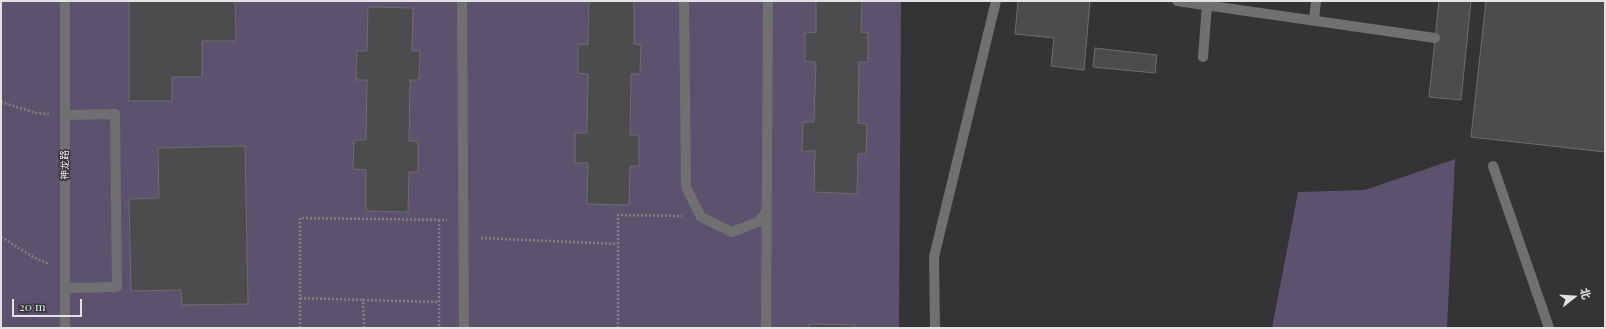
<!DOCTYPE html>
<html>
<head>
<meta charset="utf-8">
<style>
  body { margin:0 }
  #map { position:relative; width:1606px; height:329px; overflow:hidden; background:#343336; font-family:"Playfair Display","Noto Sans SC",serif }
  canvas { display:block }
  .frame { position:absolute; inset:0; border:2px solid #e3e3e5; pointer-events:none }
  .north { position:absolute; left:1554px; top:277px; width:40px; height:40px; -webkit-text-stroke:3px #343336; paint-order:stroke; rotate:73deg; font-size:11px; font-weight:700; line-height:16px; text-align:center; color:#e3e3e5 }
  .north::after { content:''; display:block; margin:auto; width:14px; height:18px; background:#e3e3e5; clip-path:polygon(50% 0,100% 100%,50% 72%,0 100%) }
  .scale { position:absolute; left:12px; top:299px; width:70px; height:18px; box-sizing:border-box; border:2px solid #e3e3e5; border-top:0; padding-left:5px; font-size:12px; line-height:14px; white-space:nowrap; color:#e3e3e5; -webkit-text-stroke:3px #343336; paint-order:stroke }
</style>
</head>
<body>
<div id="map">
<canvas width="1606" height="329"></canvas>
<div class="frame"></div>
<div class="north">北</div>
<div class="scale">20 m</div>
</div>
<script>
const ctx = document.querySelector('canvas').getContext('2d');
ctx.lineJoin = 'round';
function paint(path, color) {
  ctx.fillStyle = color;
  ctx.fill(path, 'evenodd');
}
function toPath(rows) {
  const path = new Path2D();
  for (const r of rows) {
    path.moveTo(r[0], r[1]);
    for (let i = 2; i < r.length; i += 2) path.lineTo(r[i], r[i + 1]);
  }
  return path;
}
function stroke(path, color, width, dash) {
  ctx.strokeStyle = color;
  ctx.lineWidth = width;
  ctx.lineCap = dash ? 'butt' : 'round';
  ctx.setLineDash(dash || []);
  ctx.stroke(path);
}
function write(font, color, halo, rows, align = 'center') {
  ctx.font = font + ' "Playfair Display","Noto Sans SC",serif';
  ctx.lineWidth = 3;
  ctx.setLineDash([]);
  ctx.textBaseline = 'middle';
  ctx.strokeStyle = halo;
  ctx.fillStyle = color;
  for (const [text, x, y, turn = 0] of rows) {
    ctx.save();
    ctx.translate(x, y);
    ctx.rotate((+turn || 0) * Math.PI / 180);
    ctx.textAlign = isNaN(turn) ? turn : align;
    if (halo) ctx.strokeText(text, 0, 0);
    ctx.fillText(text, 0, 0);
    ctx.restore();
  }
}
paint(toPath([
  [1,1,901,1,899,328,1,328],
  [1455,159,1447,328,1272,328,1298,192,1365,190]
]), '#5d526e');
const building = toPath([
  [129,1,235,1,236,41,202,41,202,77,172,77,172,101,129,101,129,1],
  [589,1,634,1,634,44,641,45,640,74,631,74,630,135,639,135,639,166,630,166,629,205,587,204,588,163,575,163,575,133,587,133,588,74,578,73,578,44,588,45,589,1],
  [816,1,862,1,861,32,868,33,868,62,859,62,858,123,867,124,866,154,858,154,857,194,814,192,815,151,802,151,803,122,814,122,816,62,805,61,805,32,816,33,816,1],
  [1018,1,1090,1,1084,70,1051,66,1054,38,1015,34,1018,1],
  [1439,1,1471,1,1461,100,1429,97,1439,1],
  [1486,1,1605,1,1605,152,1471,137,1486,1],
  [368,7,413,8,412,51,420,51,419,80,410,80,409,141,418,141,418,172,409,172,408,212,366,211,366,170,353,169,354,140,366,140,367,80,356,80,357,51,367,51,368,7],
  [1095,48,1157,55,1155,73,1093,67,1095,48],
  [245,146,248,304,182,305,181,290,131,291,129,199,159,198,158,148,245,146],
  [809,324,855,325,855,328,809,328,809,324]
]);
paint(building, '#4c4b4e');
stroke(building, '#6e6c70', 1);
stroke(toPath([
  [1,102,36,113,49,114],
  [439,220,439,328],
  [1,237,35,258,49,264],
  [481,238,618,244],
  [300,298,363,300],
  [300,328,300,218,447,220],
  [364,328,363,300,439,302],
  [618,328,618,215,682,216]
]), '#818183', 2.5, [2, 2]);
stroke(toPath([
  [462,1,464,328],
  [684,1,686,187,701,217,732,232,758,222,766,212],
  [1177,1,1435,38],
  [1314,20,1316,1],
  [1203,57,1207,5],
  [65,115,115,114,117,287,65,288],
  [1493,166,1549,328],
  [766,328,768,1]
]), '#706f72', 10);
stroke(toPath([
  [65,1,65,328],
  [935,328,934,257,996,1]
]), '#706f72', 10);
write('10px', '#e3e3e5', '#343336', [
  ["神龙路",65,165,-90]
]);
</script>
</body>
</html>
